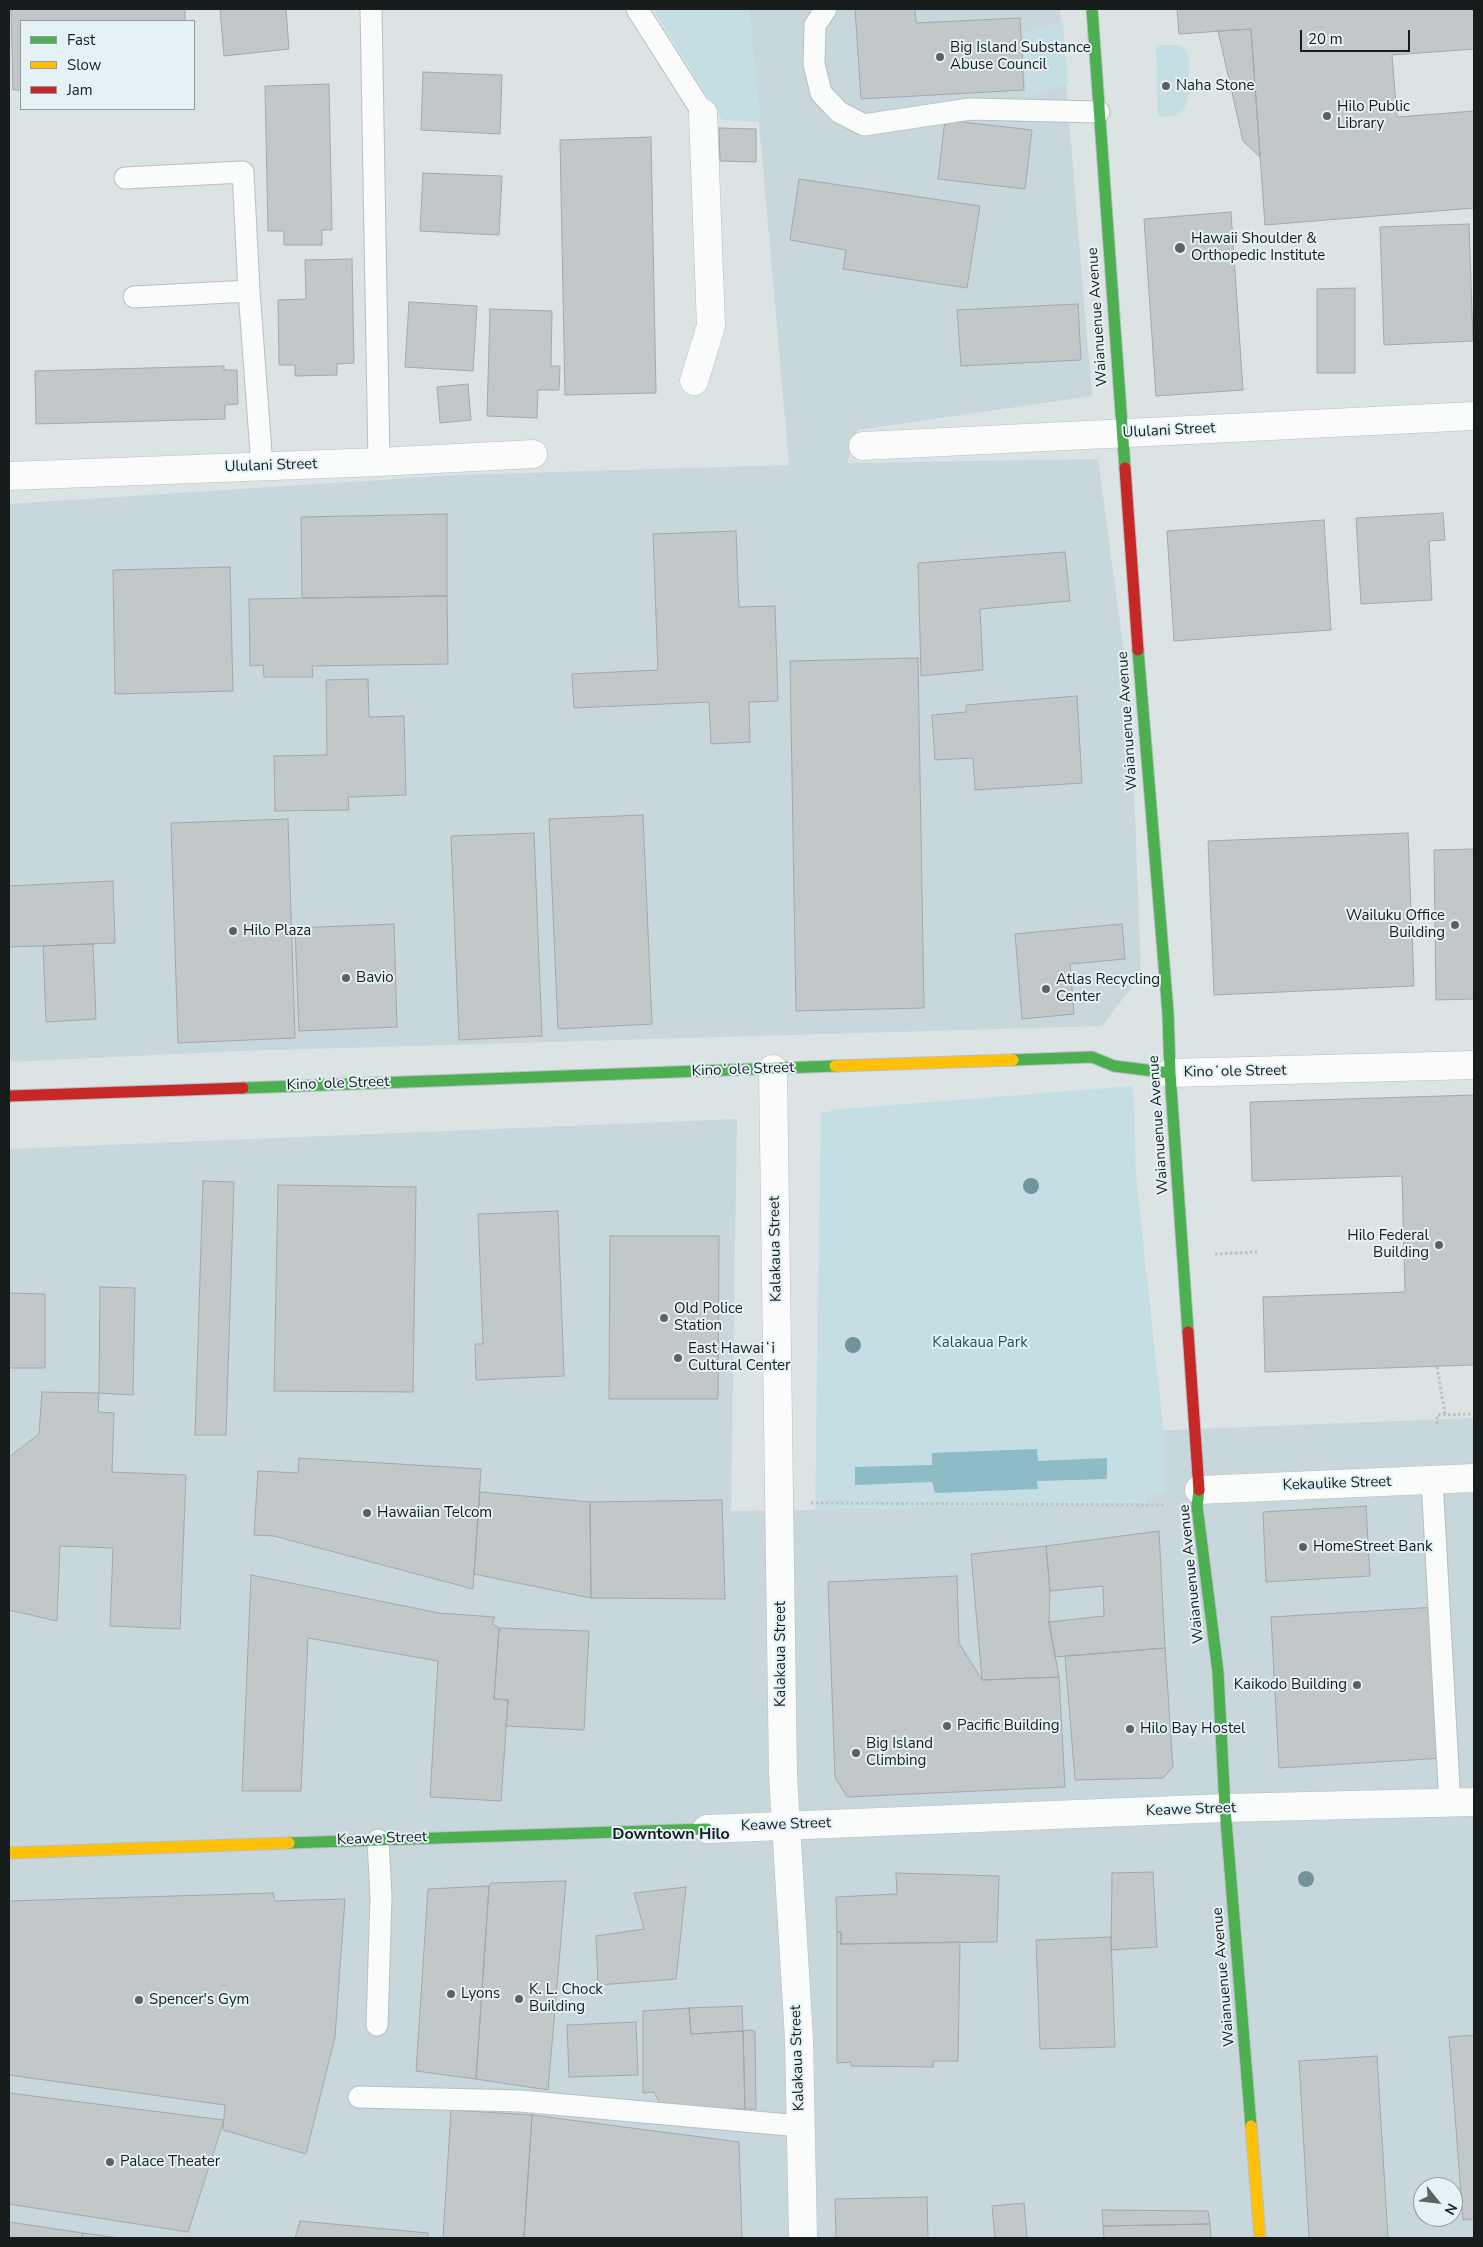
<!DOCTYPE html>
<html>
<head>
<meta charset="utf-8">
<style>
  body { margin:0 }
  #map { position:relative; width:1483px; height:2247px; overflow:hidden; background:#dbe3e5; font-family:"Nunito Sans",sans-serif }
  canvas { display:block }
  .frame { position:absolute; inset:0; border:10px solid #171c1d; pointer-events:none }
  .legend { position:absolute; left:20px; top:20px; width:175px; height:90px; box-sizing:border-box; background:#e4f2f6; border:1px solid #929c9f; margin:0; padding:6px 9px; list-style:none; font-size:15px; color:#171c1d }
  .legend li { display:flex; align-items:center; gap:10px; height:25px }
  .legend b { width:25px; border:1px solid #929c9f }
  .north { position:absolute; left:1413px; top:2177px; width:50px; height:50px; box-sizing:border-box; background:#e4f2f6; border:1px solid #929c9f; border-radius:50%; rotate:119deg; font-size:14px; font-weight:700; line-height:20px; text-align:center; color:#171c1d }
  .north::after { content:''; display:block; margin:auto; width:18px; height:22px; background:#5c6263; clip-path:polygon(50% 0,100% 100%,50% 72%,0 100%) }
  .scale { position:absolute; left:1300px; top:30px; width:110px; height:22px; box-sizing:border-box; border:2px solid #171c1d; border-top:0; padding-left:6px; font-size:15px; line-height:18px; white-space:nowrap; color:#171c1d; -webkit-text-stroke:4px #e4f2f6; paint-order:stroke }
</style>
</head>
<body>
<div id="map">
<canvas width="1483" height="2247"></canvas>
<div class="frame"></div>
<ul class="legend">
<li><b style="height:6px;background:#4caf50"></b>Fast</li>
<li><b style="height:6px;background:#ffc107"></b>Slow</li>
<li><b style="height:6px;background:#c62828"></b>Jam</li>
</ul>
<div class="north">N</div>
<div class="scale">20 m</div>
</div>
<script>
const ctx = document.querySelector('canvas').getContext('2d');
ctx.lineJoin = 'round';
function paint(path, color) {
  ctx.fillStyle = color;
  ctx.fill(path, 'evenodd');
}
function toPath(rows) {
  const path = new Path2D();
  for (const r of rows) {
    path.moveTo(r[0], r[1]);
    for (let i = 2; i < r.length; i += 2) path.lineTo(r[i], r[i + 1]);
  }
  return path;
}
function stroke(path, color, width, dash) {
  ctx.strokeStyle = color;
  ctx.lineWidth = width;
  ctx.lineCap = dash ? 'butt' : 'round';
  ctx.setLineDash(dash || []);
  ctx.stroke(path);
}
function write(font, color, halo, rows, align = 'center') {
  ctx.font = font + ' "Nunito Sans",sans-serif';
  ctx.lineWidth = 4;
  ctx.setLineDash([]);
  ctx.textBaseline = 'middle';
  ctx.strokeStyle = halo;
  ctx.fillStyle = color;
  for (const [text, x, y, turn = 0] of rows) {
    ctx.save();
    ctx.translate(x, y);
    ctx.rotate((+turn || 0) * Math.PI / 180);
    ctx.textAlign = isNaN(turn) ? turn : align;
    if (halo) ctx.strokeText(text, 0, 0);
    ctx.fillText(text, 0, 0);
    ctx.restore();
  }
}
paint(toPath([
  [749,9,1060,9,1092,396,858,430,847,463,1098,459,1131,704,1141,975,1102,1026,239,1051,9,1062,9,504,457,475,789,465],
  [737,1119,731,1511,1147,1504,1144,1431,1474,1418,1474,2238,9,2238,9,1149],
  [1423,2187,1453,2187,1453,2217,1423,2217]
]), '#c7d7db');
paint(toPath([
  [653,9,749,9,761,122,722,120],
  [1063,22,1068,84,1026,98,1023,33],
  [1156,45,1178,45,1185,50,1189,57,1189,93,1184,109,1174,116,1158,117],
  [1133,1086,1136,1176,1163,1427,1165,1494,1147,1495,1147,1504,815,1510,821,1113,830,1112,831,1110]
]), '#c5dee4');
paint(toPath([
  [1037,1449,1038,1461,1107,1458,1107,1479,1037,1481,1038,1489,935,1493,932,1482,855,1485,855,1467,932,1465,932,1453]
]), '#8dbbc6');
const building = toPath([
  [11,9,185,9,185,21,21,21,21,90,13,90,11,9],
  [220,9,286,9,289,49,224,56,220,9],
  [855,9,915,9,916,23,1020,18,1024,90,861,99,855,9],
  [1177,9,1474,9,1474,49,1392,55,1397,117,1474,111,1474,208,1265,225,1251,29,1179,34,1177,9],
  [1251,29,1254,71,1260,157,1243,141,1218,31,1251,29],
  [423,72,502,75,500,134,421,130,423,72],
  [329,84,332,230,322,230,322,245,284,245,284,231,268,231,265,86,329,84],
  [945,120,1032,130,1025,189,938,179,945,120],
  [719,128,756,129,756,162,720,161,719,128],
  [651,137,656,393,565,395,560,140,651,137],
  [423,173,502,176,499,235,420,231,423,173],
  [799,179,980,206,967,288,843,269,846,250,790,240,799,179],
  [1231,212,1243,390,1156,396,1144,219,1231,212],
  [1469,224,1473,341,1384,345,1380,227,1469,224],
  [352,259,354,363,337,364,337,375,295,376,295,365,279,365,278,300,306,299,305,260,352,259],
  [1355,288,1355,373,1317,373,1317,289,1355,288],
  [409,302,477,306,473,371,405,367,409,302],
  [1078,304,1081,360,961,366,957,310,1078,304],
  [490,309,552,311,551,366,560,366,559,390,538,390,537,418,487,416,490,309],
  [224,366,224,370,237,370,238,404,225,405,225,419,36,424,35,371,224,366],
  [468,384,471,420,440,423,437,387,468,384],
  [1443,513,1445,540,1429,541,1432,600,1361,604,1356,518,1443,513],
  [447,514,447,596,302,598,301,517,447,514],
  [1324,520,1331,630,1174,641,1167,531,1324,520],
  [736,531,739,607,775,606,778,701,749,702,750,742,711,744,709,702,574,708,572,674,658,670,653,534,736,531],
  [1065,552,1070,601,980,609,983,670,921,676,918,563,1065,552],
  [230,567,233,691,115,694,113,570,230,567],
  [447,596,448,664,312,666,313,677,264,677,263,665,250,666,249,599,447,596],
  [918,658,924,1008,796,1011,790,661,918,658],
  [368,679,369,717,404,716,406,795,348,797,349,810,275,811,274,756,327,755,326,680,368,679],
  [1077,696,1082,783,975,790,973,758,935,760,932,715,966,712,966,705,1077,696],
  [643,815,652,1024,558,1029,549,819,643,815],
  [288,819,295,1038,178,1043,171,823,288,819],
  [534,833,542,1036,459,1040,451,836,534,833],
  [1408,833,1414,986,1214,995,1208,841,1408,833],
  [1474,849,1474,999,1436,1000,1434,850,1474,849],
  [113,881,115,943,9,947,9,886,113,881],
  [394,924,397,1027,299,1031,295,928,394,924],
  [1122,924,1125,959,1070,964,1074,1014,1022,1019,1015,934,1122,924],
  [93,944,96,1019,46,1022,43,946,93,944],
  [1474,1095,1474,1365,1265,1372,1263,1297,1405,1292,1402,1176,1252,1181,1250,1102,1474,1095],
  [203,1181,234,1182,226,1435,195,1435,203,1181],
  [278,1185,416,1187,413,1392,274,1391,278,1185],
  [558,1211,564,1376,476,1380,475,1344,483,1344,478,1214,558,1211],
  [610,1236,719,1236,718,1399,609,1399,610,1236],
  [100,1287,135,1288,133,1395,99,1393,100,1287],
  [9,1293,45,1294,45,1368,9,1368,9,1293],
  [42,1392,99,1393,98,1412,114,1413,112,1472,186,1475,180,1629,110,1626,113,1548,60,1546,57,1621,9,1610,9,1457,39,1434,42,1392],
  [299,1458,481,1469,473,1589,274,1536,254,1535,258,1471,298,1473,299,1458],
  [480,1492,590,1502,591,1598,474,1574,480,1492],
  [722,1500,725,1599,591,1598,590,1502,722,1500],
  [1366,1506,1370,1576,1266,1582,1263,1512,1366,1506],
  [1159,1531,1165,1648,1055,1657,1049,1622,1104,1616,1103,1586,1050,1591,1046,1546,1159,1531],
  [1046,1546,1050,1591,1049,1622,1059,1677,982,1680,971,1554,1046,1546],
  [251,1575,439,1613,495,1617,492,1624,499,1628,494,1699,508,1700,501,1801,430,1797,438,1661,308,1638,301,1791,242,1791,251,1575],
  [957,1576,959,1643,982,1680,1059,1677,1065,1787,847,1797,835,1777,828,1582,957,1576],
  [1437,1607,1444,1758,1279,1768,1271,1617,1437,1607],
  [499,1628,589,1631,584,1730,506,1726,508,1700,494,1699,499,1628],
  [1165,1648,1173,1767,1163,1778,1075,1780,1065,1656,1165,1648],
  [1153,1872,1157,1947,1111,1950,1112,1873,1153,1872],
  [896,1873,999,1876,997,1942,841,1944,841,1932,837,1932,836,1897,897,1894,896,1873],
  [566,1881,548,2090,476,2079,489,1886,491,1883,566,1881],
  [489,1886,476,2079,416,2071,428,1889,489,1886],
  [686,1887,676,1979,598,1985,596,1936,644,1929,634,1893,686,1887],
  [273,1893,275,1901,345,1899,335,2037,306,2154,223,2130,225,2105,9,2075,9,1901,273,1893],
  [837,1932,841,1932,841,1944,960,1942,958,2061,933,2061,933,2067,851,2066,851,2062,837,2063,837,1932],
  [1111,1937,1115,2047,1040,2049,1036,1940,1111,1937],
  [742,2006,743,2031,691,2034,689,2008,742,2006],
  [689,2008,691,2034,743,2031,745,2109,662,2108,654,2092,643,2093,643,2011,689,2008],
  [636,2022,638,2075,569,2077,567,2025,636,2022],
  [749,2030,755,2031,756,2109,745,2109,743,2031,749,2030],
  [1474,2035,1474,2219,1463,2220,1449,2037,1474,2035],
  [1377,2056,1388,2238,1309,2238,1299,2061,1377,2056],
  [9,2093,224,2120,188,2232,9,2204,9,2093],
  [451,2110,532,2115,524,2238,443,2238,451,2110],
  [532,2115,739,2142,742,2238,524,2238,532,2115],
  [927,2197,928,2238,836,2238,835,2199,927,2197],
  [1024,2203,1027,2238,995,2238,992,2206,1024,2203],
  [1102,2210,1208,2211,1210,2224,1103,2226,1102,2210],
  [300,2221,428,2233,428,2238,295,2238,300,2221],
  [9,2222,83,2233,82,2238,9,2238,9,2222],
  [1210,2224,1211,2238,1104,2238,1103,2226,1210,2224],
  [83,2233,119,2238,82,2238,83,2233]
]);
paint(building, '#c2c8c9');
stroke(building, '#a3a9ab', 1);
const lane = toPath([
  [371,9,379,462],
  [637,9,703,113],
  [826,9,815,25,814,64,821,93,839,112,864,125,970,109,1099,112],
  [125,178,243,172,249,291],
  [134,297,249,291,262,466],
  [1432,1480,1450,1804],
  [377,2025,381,1897,378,1840],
  [359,2097,520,2101,800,2126]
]);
const street = toPath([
  [694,381,711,326,703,113],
  [863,446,1474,416],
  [9,476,379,462,533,454],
  [773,1069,783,1775,799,2039,803,2238],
  [1170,1073,1474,1065],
  [1199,1490,1474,1478],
  [707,1829,1225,1808,1474,1802]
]);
const fast = toPath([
  [1092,9,1125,468],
  [1138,650,1168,1013,1170,1073,1188,1332],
  [1013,1060,1092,1057,1114,1066,1170,1073],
  [243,1088,835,1066],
  [1199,1490,1197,1506,1218,1672,1225,1808,1251,2126],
  [289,1843,707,1829]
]);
const slow = toPath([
  [835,1066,1013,1060],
  [9,1853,289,1843],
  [1251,2126,1260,2238]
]);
const jam = toPath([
  [1125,468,1138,650],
  [9,1096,243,1088],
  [1188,1332,1199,1490]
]);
stroke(lane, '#b8bfc0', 23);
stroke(street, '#b8bfc0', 29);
stroke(fast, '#b8bfc0', 13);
stroke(slow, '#b8bfc0', 13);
stroke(jam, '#b8bfc0', 13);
stroke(toPath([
  [1215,1254,1257,1252],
  [1437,1367,1445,1414],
  [1437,1424,1437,1415,1474,1414],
  [811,1503,1164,1505]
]), '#bec1c2', 3, [2.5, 2.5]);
stroke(lane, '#fafbfb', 21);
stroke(street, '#fafbfb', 28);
stroke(fast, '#4caf50', 11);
stroke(slow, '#ffc107', 11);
stroke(jam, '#c62828', 11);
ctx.fillStyle = '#72939b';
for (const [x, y] of [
  [1031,1186],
  [853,1345],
  [1306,1879]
]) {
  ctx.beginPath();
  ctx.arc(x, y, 8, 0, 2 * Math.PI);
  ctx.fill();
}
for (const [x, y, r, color] of [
  [940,57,5,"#5c6263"],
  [1166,86,5,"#5c6263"],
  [1327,116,5,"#5c6263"],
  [1180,248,6,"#5c6263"],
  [1455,925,5,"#5c6263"],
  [233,931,5,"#5c6263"],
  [346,978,5,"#5c6263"],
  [1046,989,5,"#5c6263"],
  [1439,1245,5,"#5c6263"],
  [664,1318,5,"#5c6263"],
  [678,1358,5,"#5c6263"],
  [367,1513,5,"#5c6263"],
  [1303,1547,5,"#5c6263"],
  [1357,1685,5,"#5c6263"],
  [947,1726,5,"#5c6263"],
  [1130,1729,5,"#5c6263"],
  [856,1753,5,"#5c6263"],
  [451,1994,5,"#5c6263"],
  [519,1999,5,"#5c6263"],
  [139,2000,5,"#5c6263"],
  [110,2162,5,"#5c6263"]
]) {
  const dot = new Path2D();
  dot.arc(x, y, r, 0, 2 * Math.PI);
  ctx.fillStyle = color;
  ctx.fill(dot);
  stroke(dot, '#e4f2f6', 2);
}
write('15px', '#171c1d', '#e4f2f6', [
  ["Big Island Substance",950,48],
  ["Abuse Council",950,65],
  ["Naha Stone",1176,86],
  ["Hilo Public",1337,107],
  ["Library",1337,124],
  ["Hawaii Shoulder &",1191,239],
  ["Orthopedic Institute",1191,256],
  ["Wailuku Office",1445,916,"right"],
  ["Building",1445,933,"right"],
  ["Hilo Plaza",243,931],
  ["Bavio",356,978],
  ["Atlas Recycling",1056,980],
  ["Center",1056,997],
  ["Hilo Federal",1429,1236,"right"],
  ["Building",1429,1253,"right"],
  ["Old Police",674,1309],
  ["Station",674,1326],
  ["East Hawaiʻi",688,1349],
  ["Cultural Center",688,1366],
  ["Hawaiian Telcom",377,1513],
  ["HomeStreet Bank",1313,1547],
  ["Kaikodo Building",1347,1685,"right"],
  ["Pacific Building",957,1726],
  ["Hilo Bay Hostel",1140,1729],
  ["Big Island",866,1744],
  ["Climbing",866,1761],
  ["K. L. Chock",529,1990],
  ["Building",529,2007],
  ["Lyons",461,1994],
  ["Spencer's Gym",149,2000],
  ["Palace Theater",120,2162]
], 'left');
write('15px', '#171c1d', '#e4f2f6', [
  ["Waianuenue Avenue",1098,317,-94],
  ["Ululani Street",1169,431,-3],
  ["Ululani Street",271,466,-2],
  ["Waianuenue Avenue",1128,721,-94],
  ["Kinoʻole Street",743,1070,-2],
  ["Kinoʻole Street",1235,1072,-1],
  ["Kinoʻole Street",338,1084,-2],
  ["Waianuenue Avenue",1159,1125,-94],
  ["Kalakaua Street",776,1249,-91],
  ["Kekaulike Street",1337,1484,-2],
  ["Waianuenue Avenue",1192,1574,-96],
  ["Kalakaua Street",781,1654,-90],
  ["Keawe Street",1191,1810,-2],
  ["Keawe Street",786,1825,-2],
  ["Keawe Street",382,1839,-2],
  ["Waianuenue Avenue",1224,1977,-95],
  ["Kalakaua Street",798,2058,-92]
]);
write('15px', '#1d525e', '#e4f2f6', [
  ["Kalakaua Park",980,1343]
]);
write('bold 16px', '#171c1d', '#e4f2f6', [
  ["Downtown Hilo",671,1835]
]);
</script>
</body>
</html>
